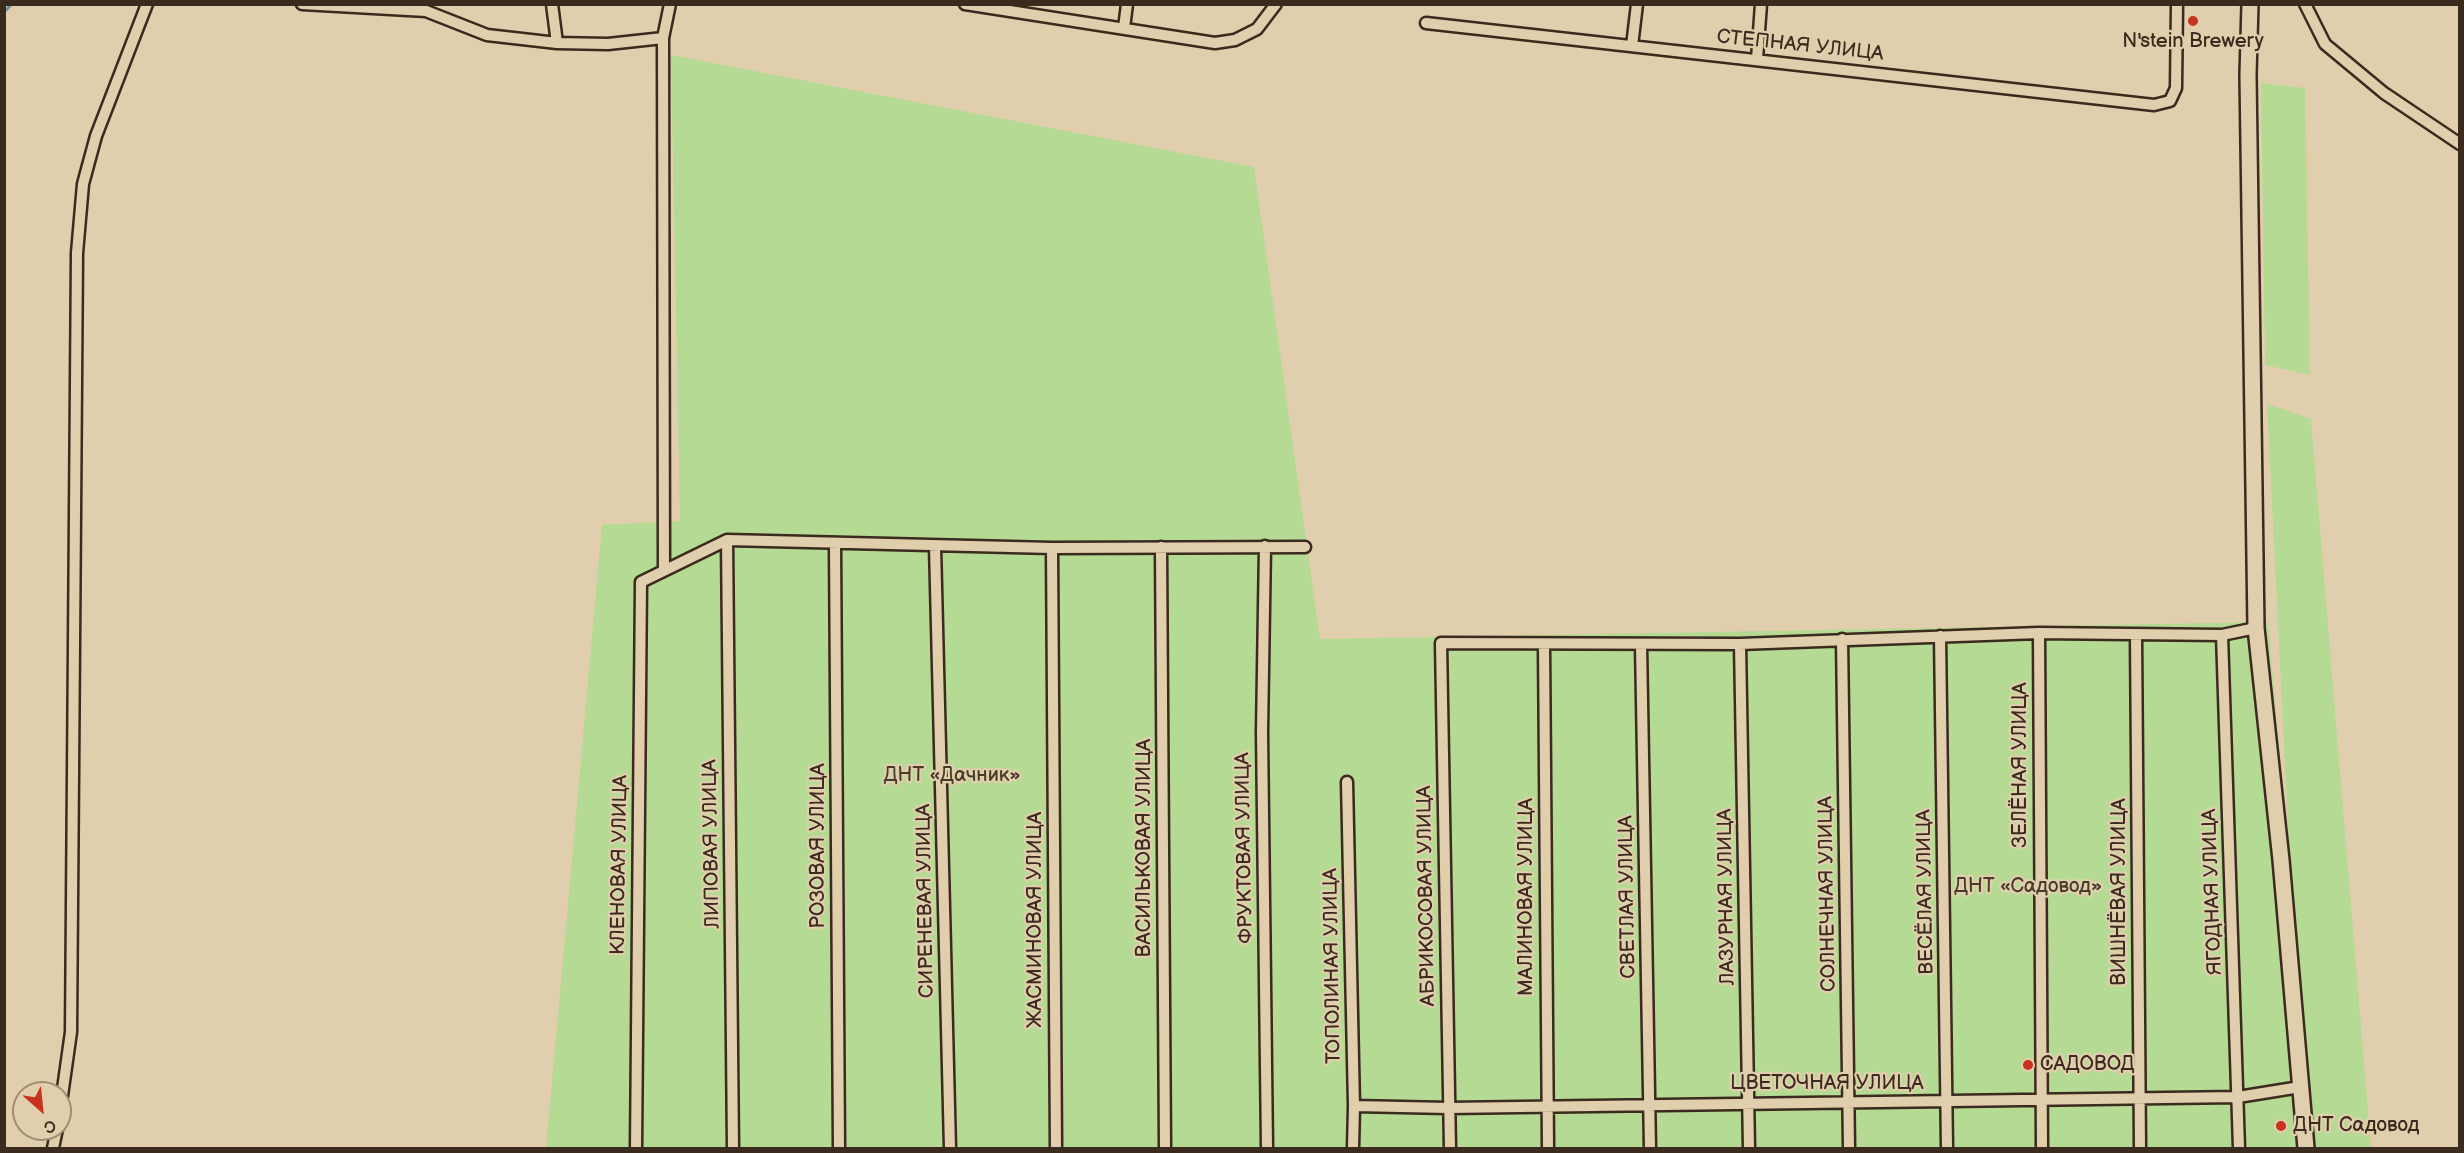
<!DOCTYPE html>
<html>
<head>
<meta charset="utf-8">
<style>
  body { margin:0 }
  #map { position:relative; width:2464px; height:1153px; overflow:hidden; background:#e1ceac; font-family:"Balsamiq Sans",sans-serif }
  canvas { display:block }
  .frame { position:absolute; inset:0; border:6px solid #3b2a1e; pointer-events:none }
  .north { position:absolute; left:12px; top:1081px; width:60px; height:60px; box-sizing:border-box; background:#e1ceac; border:2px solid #9f8c73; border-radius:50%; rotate:153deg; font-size:16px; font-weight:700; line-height:24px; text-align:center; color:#3b2a1e }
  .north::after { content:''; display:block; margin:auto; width:21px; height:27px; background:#c8321e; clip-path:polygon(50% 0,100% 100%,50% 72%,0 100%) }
</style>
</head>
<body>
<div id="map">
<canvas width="2464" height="1153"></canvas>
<div class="frame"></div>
<div class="north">С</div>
</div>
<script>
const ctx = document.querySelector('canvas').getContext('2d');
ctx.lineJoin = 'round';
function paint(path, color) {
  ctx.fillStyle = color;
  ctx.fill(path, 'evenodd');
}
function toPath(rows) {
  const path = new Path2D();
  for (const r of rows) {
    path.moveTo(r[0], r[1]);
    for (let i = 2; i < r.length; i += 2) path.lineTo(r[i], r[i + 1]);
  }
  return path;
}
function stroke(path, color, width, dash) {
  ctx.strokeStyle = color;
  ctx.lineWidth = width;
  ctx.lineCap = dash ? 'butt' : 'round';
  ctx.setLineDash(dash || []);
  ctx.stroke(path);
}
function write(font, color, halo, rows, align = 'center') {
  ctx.font = font + ' "Balsamiq Sans",sans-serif';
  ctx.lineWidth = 4.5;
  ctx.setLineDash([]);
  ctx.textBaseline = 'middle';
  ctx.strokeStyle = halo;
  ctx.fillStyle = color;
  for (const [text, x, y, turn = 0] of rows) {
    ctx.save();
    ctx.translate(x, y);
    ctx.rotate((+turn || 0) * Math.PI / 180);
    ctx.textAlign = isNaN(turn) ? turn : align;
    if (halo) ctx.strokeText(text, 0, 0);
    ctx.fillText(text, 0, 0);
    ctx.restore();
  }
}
paint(toPath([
  [671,55,1254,167,1320,639,2268,622,2291,887,2267,404,2311,419,2371,1148,546,1148,602,525,680,521],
  [2261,83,2305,88,2310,375,2265,365]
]), '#b5da94');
stroke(toPath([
  [4,12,12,4]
]), '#708d9e', 3);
const street = toPath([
  [302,4,426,11,487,35,557,43,608,44,663,38],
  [552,4,557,43],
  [965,4,1215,43,1235,40,1257,29,1276,4],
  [2305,4,2325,44,2384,93,2460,144],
  [1426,23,2154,105,2170,101,2176,88,2177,4],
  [1124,28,1127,4],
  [1632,46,1637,4],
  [1757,59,1761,4],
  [727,540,733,1148],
  [835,544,839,1148],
  [935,546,950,1148],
  [1265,546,1262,732,1267,1148],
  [1161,547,1165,1148],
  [1052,548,1056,1148],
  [664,571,663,38,670,4],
  [2039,633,2042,1148],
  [2136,635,2140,1148],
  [2222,635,2239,1148],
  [1940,636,1947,1148],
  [1842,639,1849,1148],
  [1740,644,1749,1148],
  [1544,645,1548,1148],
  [1641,645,1650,1148],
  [1347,782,1354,1106,1353,1148],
  [1354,1106,1448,1108,2238,1097,2300,1087],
  [60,1110,71,1032,77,253,83,184,96,136,147,4],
  [53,1148,57,1129],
  [636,1148,641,582,727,540,1052,548,1305,547],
  [1450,1148,1441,643,1740,644,2039,633,2222,635,2256,628]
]);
const secondary = toPath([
  [2250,4,2248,75,2256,628,2281,860,2306,1148]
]);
stroke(street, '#3b2a1e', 15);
stroke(secondary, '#3b2a1e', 20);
stroke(street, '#e1ceac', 10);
stroke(secondary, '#e1ceac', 15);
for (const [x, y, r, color] of [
  [2193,21,6,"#c8321e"],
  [2028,1065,6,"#c8321e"],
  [2281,1126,6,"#c8321e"]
]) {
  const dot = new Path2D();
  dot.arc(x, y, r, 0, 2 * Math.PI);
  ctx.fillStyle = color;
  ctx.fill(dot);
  stroke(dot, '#e1ceac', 2);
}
write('20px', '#3b2a1e', '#e1ceac', [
  ["N'stein Brewery",2193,42,"center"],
  ["САДОВОД",2040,1065],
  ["ДНТ Садовод",2293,1126]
], 'left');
write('20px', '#3b2a1e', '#e1ceac', [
  ["СТЕПНАЯ УЛИЦА",1800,46,6],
  ["ЗЕЛЁНАЯ УЛИЦА",2021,765,-90],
  ["ЛИПОВАЯ УЛИЦА",712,844,-91],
  ["РОЗОВАЯ УЛИЦА",819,846,-90],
  ["ВАСИЛЬКОВАЯ УЛИЦА",1145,848,-90],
  ["ФРУКТОВАЯ УЛИЦА",1245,848,-91],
  ["КЛЕНОВАЯ УЛИЦА",620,865,-89],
  ["ВЕСЁЛАЯ УЛИЦА",1926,892,-91],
  ["ВИШНЁВАЯ УЛИЦА",2120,892,-90],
  ["ЯГОДНАЯ УЛИЦА",2213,892,-92],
  ["СОЛНЕЧНАЯ УЛИЦА",1828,894,-91],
  ["АБРИКОСОВАЯ УЛИЦА",1427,896,-91],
  ["МАЛИНОВАЯ УЛИЦА",1527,897,-90],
  ["СВЕТЛАЯ УЛИЦА",1628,897,-91],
  ["ЛАЗУРНАЯ УЛИЦА",1727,897,-91],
  ["СИРЕНЕВАЯ УЛИЦА",926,901,-91],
  ["ЖАСМИНОВАЯ УЛИЦА",1036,920,-90],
  ["ТОПОЛИНАЯ УЛИЦА",1333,966,-91],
  ["ЦВЕТОЧНАЯ УЛИЦА",1827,1084]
]);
write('20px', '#473c2a', '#e1ceac', [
  ["ДНТ «Дачник»",952,776],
  ["ДНТ «Садовод»",2028,887]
]);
</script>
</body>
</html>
